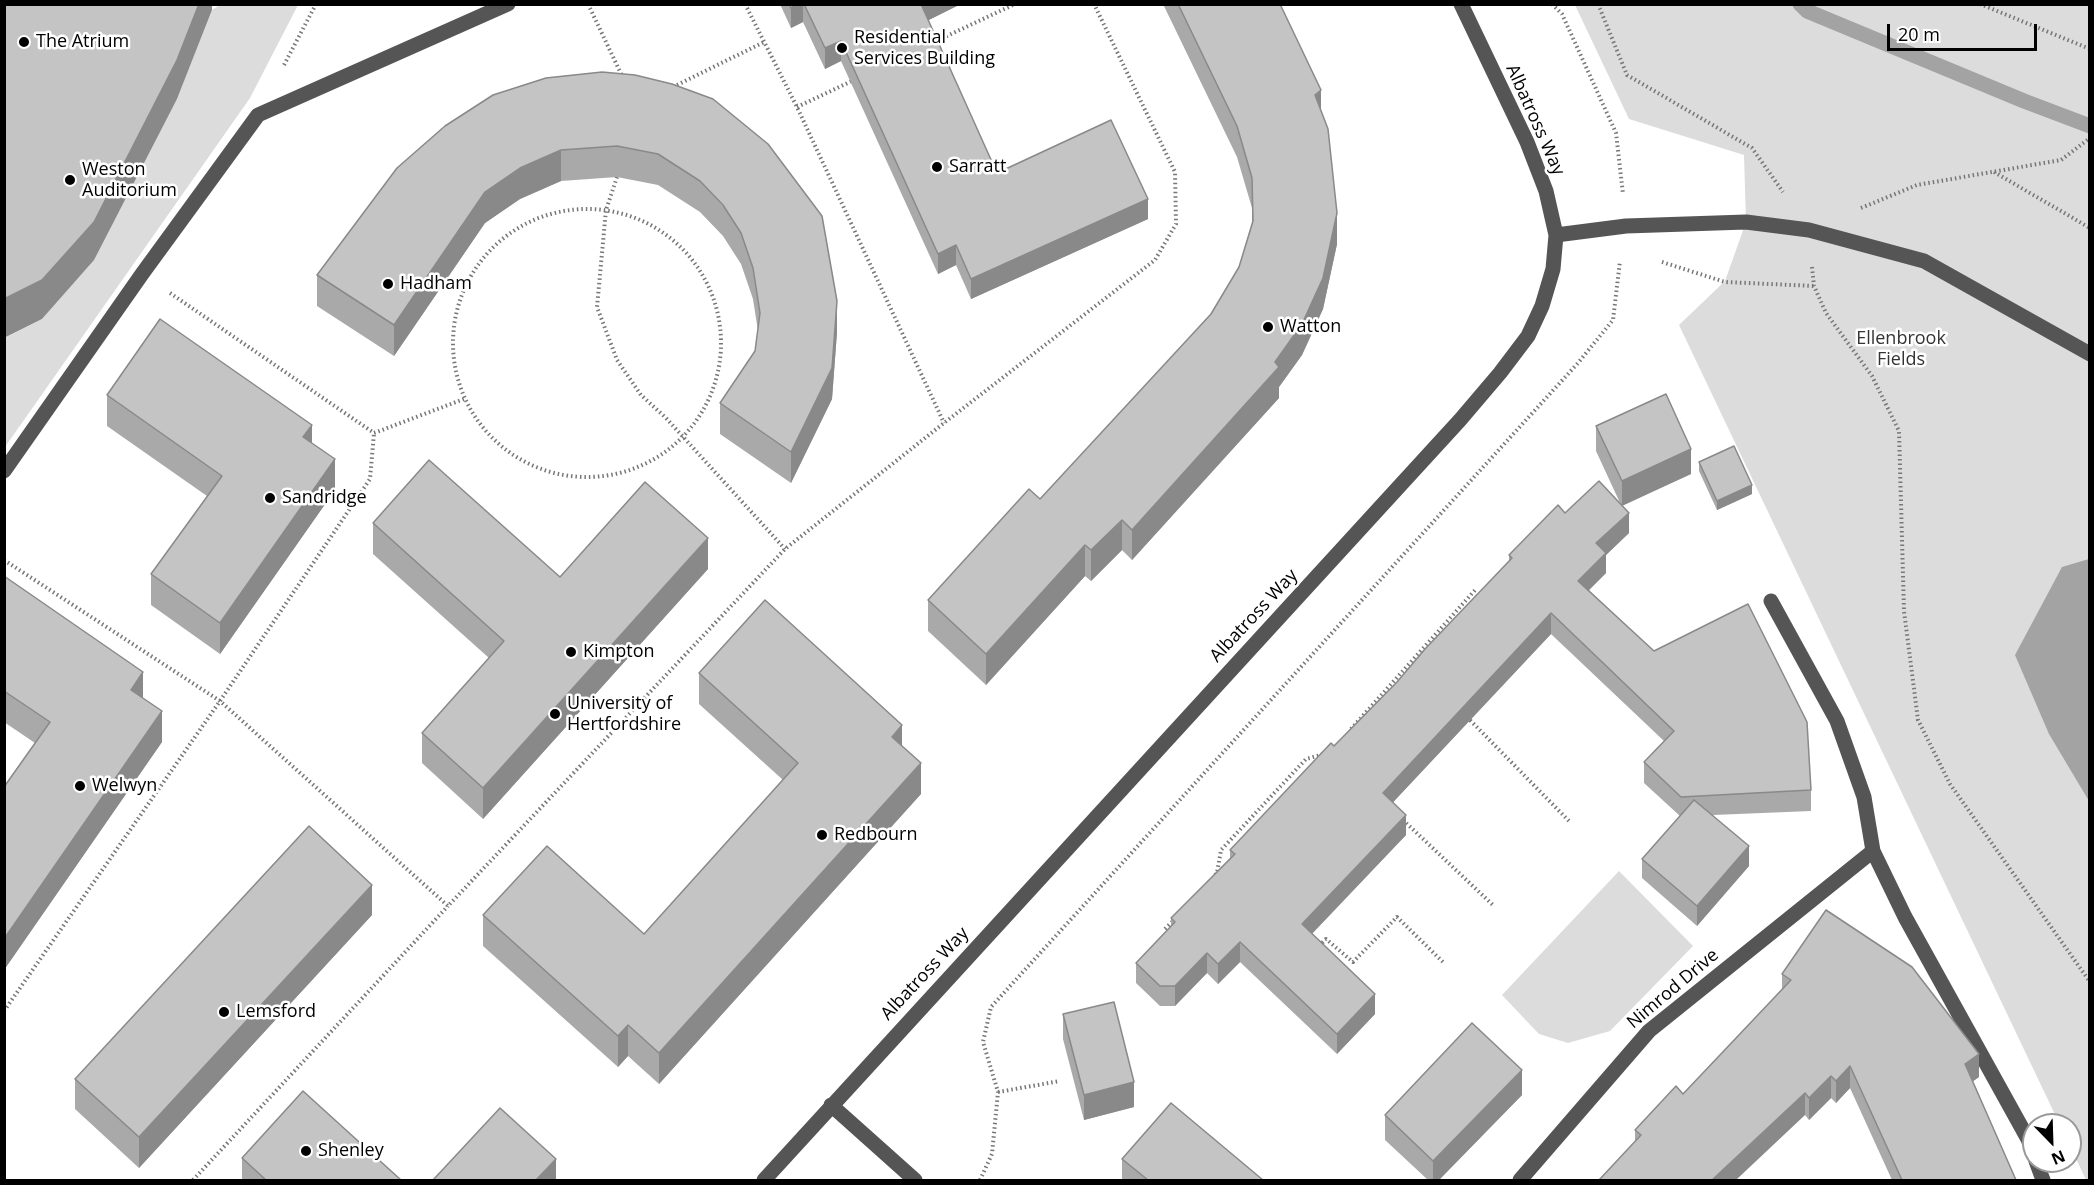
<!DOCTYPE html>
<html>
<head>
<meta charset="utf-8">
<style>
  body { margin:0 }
  #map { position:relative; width:2094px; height:1185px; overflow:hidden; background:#fff; font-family:"Open Sans",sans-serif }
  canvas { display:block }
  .frame { position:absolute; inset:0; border:6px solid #000; pointer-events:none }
  .north { position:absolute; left:2022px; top:1113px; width:60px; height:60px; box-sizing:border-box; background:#fff; border:2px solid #999; border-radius:50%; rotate:157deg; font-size:16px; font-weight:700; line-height:24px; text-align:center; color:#000 }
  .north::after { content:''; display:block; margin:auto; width:21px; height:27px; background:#000; clip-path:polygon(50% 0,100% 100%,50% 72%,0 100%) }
  .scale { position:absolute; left:1887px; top:24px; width:150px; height:27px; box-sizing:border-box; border:3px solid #000; border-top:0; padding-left:8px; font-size:18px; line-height:21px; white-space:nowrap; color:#000; -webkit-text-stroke:4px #fff; paint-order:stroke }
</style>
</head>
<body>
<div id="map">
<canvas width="2094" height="1185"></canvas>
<div class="frame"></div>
<div class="north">N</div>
<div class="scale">20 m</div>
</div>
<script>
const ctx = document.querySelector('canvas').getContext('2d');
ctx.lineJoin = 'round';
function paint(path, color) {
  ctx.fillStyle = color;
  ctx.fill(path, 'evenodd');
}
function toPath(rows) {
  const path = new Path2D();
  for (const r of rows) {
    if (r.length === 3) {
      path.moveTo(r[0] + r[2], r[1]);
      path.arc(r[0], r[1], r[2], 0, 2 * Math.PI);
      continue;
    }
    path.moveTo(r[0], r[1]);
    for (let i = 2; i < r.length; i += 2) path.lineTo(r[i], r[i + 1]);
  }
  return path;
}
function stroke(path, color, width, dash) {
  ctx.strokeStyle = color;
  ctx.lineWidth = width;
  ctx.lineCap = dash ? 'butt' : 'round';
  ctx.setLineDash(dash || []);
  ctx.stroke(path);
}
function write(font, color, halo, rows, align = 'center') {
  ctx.font = font + ' "Open Sans",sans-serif';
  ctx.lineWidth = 5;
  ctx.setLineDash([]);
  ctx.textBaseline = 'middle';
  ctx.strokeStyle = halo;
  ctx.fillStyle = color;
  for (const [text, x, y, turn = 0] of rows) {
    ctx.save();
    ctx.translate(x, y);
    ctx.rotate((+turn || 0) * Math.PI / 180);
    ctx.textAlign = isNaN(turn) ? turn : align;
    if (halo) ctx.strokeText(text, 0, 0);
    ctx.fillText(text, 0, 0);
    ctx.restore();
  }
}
paint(toPath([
  [220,5,298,5,250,98,5,447,5,338,42,319,88,266,177,99,212,10],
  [1575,5,2089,5,2089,1180,2086,1180,2070,1146,2070,1125,2060,1125,1679,325,1725,281,1746,222,1744,155,1629,119],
  [1619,871,1693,946,1610,1031,1568,1043,1539,1034,1502,995]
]), '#dcdcdc');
paint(toPath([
  [2089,559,2090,559,2089,801,2049,734,2015,655,2062,567]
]), '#a3a3a3');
stroke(toPath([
  [1800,4,1807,11,2024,101,2090,126]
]), '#a3a3a3', 15);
stroke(toPath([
  [588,4,623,78],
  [745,4,797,107,944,423],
  [1552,4,1562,14,1616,133,1623,194],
  [1598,4,1627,75,1752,148,1783,192],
  [1980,4,2090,49],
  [934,42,1015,4],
  [284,65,316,4],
  [673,87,764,42],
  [797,107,854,80],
  [1994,172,2090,228],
  [617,177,606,210,597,307,617,360,641,395,666,418,785,549],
  [1861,208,1917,185,2061,160,2090,138],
  [587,343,134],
  [1662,262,1725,282,1814,286],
  [1812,267,1814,286,1826,313,1872,376,1899,431,1904,611,1918,720,1950,784,2090,982],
  [170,293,374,433,464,399],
  [4,560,220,701,448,906,785,549,944,423,1155,260,1176,224,1175,172,1094,4],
  [1467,717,1570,822],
  [1351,729,1476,589],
  [1403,820,1494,906],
  [1215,875,1217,873,1221,850,1306,759,1324,754],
  [1165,929,1173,921],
  [1319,946,1326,939,1353,962,1397,917,1444,963],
  [4,1011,220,701,370,479,374,433],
  [998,1092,1060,1081],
  [193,1180,448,906],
  [980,1180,992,1154,998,1092,983,1042,991,1007,1578,363,1613,320,1620,261]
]), '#777', 4, [1.5, 3]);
stroke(toPath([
  [1556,235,1626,226,1746,222,1809,230,1924,261,2090,354],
  [4,471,142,274,258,115,508,4],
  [1771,601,1837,721,1864,797,1873,851,1905,917,2028,1139,2034,1155],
  [831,1105,915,1180],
  [2036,1161,2043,1180],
  [764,1180,1460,420,1500,373,1528,336,1542,306,1553,269,1556,235,1546,191,1527,142,1461,4],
  [1520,1180,1649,1031,1873,851]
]), '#555', 15);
paint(toPath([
  [780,4,961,4,928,20,997,173,1148,219,971,299,956,265,938,274,841,61,825,69,803,22,791,28],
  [1163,4,1280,4,1321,111,1337,244,1323,309,1302,355,1279,387,1279,398,1132,560,1122,550,1091,581,1085,576,986,685,928,631,928,600,1040,499,1211,314,1239,267,1252,223,1252,208,1237,157],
  [602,72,837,332,832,399,791,483,720,434,720,403,755,351,758,331,753,299,741,264,723,236,700,212,658,185,617,177,561,181,520,199,485,223,394,356,317,306,317,275],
  [107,395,312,443,335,490,220,654,151,605,151,574,207,496,107,426],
  [1596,426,1691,474,1622,505,1629,533,1606,555,1606,573,1589,590,1654,651,1811,790,1811,811,1713,815,1749,866,1697,926,1642,878,1642,859,1680,816,1644,783,1644,762,1664,741,1551,634,1393,802,1406,835,1312,934,1375,1014,1337,1054,1240,962,1218,984,1207,973,1175,1006,1160,1006,1136,983,1136,963,1171,926,1171,918,1230,858,1230,850,1397,682,1509,561,1509,555,1565,513,1621,505,1596,451],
  [1699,462,1752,494,1717,510,1699,471],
  [373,523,560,577,708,569,483,819,422,763,422,733,489,658,373,554],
  [4,576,143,698,162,742,4,970,4,787,35,743,4,722],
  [699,673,902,746,921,794,659,1084,628,1056,618,1067,483,946,483,915,644,934,783,780,699,704],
  [372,915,139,1168,75,1109,75,1079],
  [1782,974,1979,1077,1973,1081,2016,1180,1892,1180,1850,1088,1836,1103,1831,1098,1809,1120,1805,1115,1635,1141,1635,1130,1683,1094,1782,989],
  [1063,1014,1134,1107,1084,1120,1063,1039],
  [1522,1095,1439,1180,1428,1180,1385,1140,1385,1115],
  [242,1158,401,1180,242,1180],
  [1122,1159,1263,1180,1122,1180]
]), '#a9a9a9');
paint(toPath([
  [199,4,212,4,212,10,177,99,94,260,42,319,4,338,4,299],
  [798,4,803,4,803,22,791,28,791,8],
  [921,4,961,4,921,24],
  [841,41,841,61,825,69,825,48],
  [1321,90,1321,121,1315,95],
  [561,150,561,181,520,199,485,223,394,356,394,325,485,192,520,168],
  [1148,199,1148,219,971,299,971,279],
  [1337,213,1337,244,1323,309,1302,355,1279,387,1279,398,1132,560,1132,530,1275,362],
  [956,245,956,265,938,274,938,254],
  [837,301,837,332,832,399,791,483,791,452],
  [312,425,312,456,303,437],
  [1691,449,1691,474,1622,506,1622,481],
  [335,459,335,490,220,654,220,623],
  [1752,485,1752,494,1717,510,1717,501],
  [1629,513,1629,533,1606,555,1606,573,1578,601,1578,581,1596,543],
  [1122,520,1122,550,1091,581,1091,550],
  [708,538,708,569,483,819,483,788],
  [1085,545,1085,576,986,685,986,654],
  [1551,613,1551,634,1383,813,1383,793],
  [143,672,143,703,131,690],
  [162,711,162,742,4,970,4,939],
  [902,725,902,756,892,737],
  [921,763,921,794,659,1084,659,1053],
  [1406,815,1406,835,1302,944,1302,924],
  [1749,846,1749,866,1697,926,1697,906],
  [372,885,372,915,139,1168,139,1137],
  [1240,942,1240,962,1218,984,1218,964],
  [1207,953,1207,973,1175,1006,1175,986],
  [1375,994,1375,1014,1337,1054,1337,1034],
  [628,1025,628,1056,618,1067,618,1036],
  [1979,1054,1979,1077,1965,1087,1965,1064],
  [1850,1066,1850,1088,1836,1103,1836,1081],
  [1522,1070,1522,1095,1439,1180,1433,1180,1433,1161],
  [1831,1076,1831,1098,1809,1120,1809,1098],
  [1134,1082,1134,1107,1084,1120,1084,1095],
  [1805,1093,1805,1115,1736,1180,1712,1180],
  [556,1159,556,1180,536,1180]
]), '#898989');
const building = toPath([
  [4,4,199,4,177,60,94,222,42,280,4,299,4,4],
  [789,4,798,4,791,8,789,4],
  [804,4,921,4,997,173,1111,120,1148,199,971,279,956,245,938,254,841,41,825,48,804,4],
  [1178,4,1280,4,1321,90,1315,95,1328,129,1337,213,1323,278,1302,324,1275,362,1279,367,1132,530,1122,520,1091,550,1085,545,986,654,928,600,1029,489,1040,499,1211,314,1239,267,1253,221,1252,178,1237,126,1178,4],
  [602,72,635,75,672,84,713,99,768,144,822,216,837,301,832,368,791,452,720,403,755,351,760,313,753,268,741,233,723,205,700,181,658,154,617,146,561,150,520,168,485,192,394,325,317,275,397,168,445,126,493,95,546,78,602,72],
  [160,319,312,425,303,437,335,459,220,623,151,574,222,476,107,395,160,319],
  [1666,394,1691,449,1622,481,1596,426,1666,394],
  [1734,446,1752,485,1717,501,1699,462,1734,446],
  [429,460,560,577,645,482,708,538,483,788,422,733,504,641,373,523,429,460],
  [1599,481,1629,513,1596,543,1606,553,1578,581,1654,651,1748,604,1807,722,1811,790,1681,797,1644,762,1674,731,1551,613,1383,793,1406,815,1302,924,1375,994,1337,1034,1240,942,1218,964,1207,953,1175,986,1160,986,1136,963,1175,922,1171,918,1235,854,1230,850,1331,743,1334,746,1397,682,1425,649,1512,558,1509,555,1558,505,1565,513,1599,481],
  [4,576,143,672,131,690,162,711,4,939,4,787,50,722,4,691,4,576],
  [765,600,902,725,892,737,921,763,659,1053,628,1025,618,1036,483,915,547,846,644,934,798,763,699,673,765,600],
  [1694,800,1749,846,1697,906,1642,859,1694,800],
  [309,826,372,885,139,1137,75,1079,309,826],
  [1826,910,1912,967,1979,1054,1965,1064,2016,1180,1902,1180,1850,1066,1836,1081,1831,1076,1809,1098,1805,1093,1712,1180,1599,1180,1641,1135,1635,1130,1676,1086,1683,1094,1791,980,1782,974,1826,910],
  [1114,1002,1134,1082,1084,1095,1063,1014,1114,1002],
  [1472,1023,1522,1070,1433,1161,1385,1115,1472,1023],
  [303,1091,401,1180,266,1180,242,1158,303,1091],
  [1171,1103,1263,1180,1148,1180,1122,1159,1171,1103],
  [500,1108,556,1159,536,1180,433,1180,500,1108]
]);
paint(building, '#c4c4c4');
stroke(building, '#898989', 1.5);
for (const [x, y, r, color] of [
  [24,42,6,"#000"],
  [842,48,6,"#000"],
  [937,167,6,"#000"],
  [70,180,6,"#000"],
  [388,284,6,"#000"],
  [1268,327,6,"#000"],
  [270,498,6,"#000"],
  [571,652,6,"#000"],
  [555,714,6,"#000"],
  [80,786,6,"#000"],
  [822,835,6,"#000"],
  [224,1012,6,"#000"],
  [306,1151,6,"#000"]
]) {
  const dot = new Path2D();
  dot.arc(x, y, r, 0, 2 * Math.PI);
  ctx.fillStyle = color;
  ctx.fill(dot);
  stroke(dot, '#fff', 2);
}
write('18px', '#000', '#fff', [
  ["Residential",854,38],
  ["Services Building",854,59],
  ["The Atrium",36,42],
  ["Sarratt",949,167],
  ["Weston",82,170],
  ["Auditorium",82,191],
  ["Hadham",400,284],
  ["Watton",1280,327],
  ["Sandridge",282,498],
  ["Kimpton",583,652],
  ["University of",567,704],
  ["Hertfordshire",567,725],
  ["Welwyn",92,786],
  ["Redbourn",834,835],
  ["Lemsford",236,1012],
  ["Shenley",318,1151]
], 'left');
write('18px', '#000', '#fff', [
  ["Albatross Way",1535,120,66],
  ["Albatross Way",1254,616,-47],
  ["Albatross Way",925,974,-47],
  ["Nimrod Drive",1673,989,-40]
]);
write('18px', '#333', '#fff', [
  ["Ellenbrook",1901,339],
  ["Fields",1901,360]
]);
</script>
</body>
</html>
